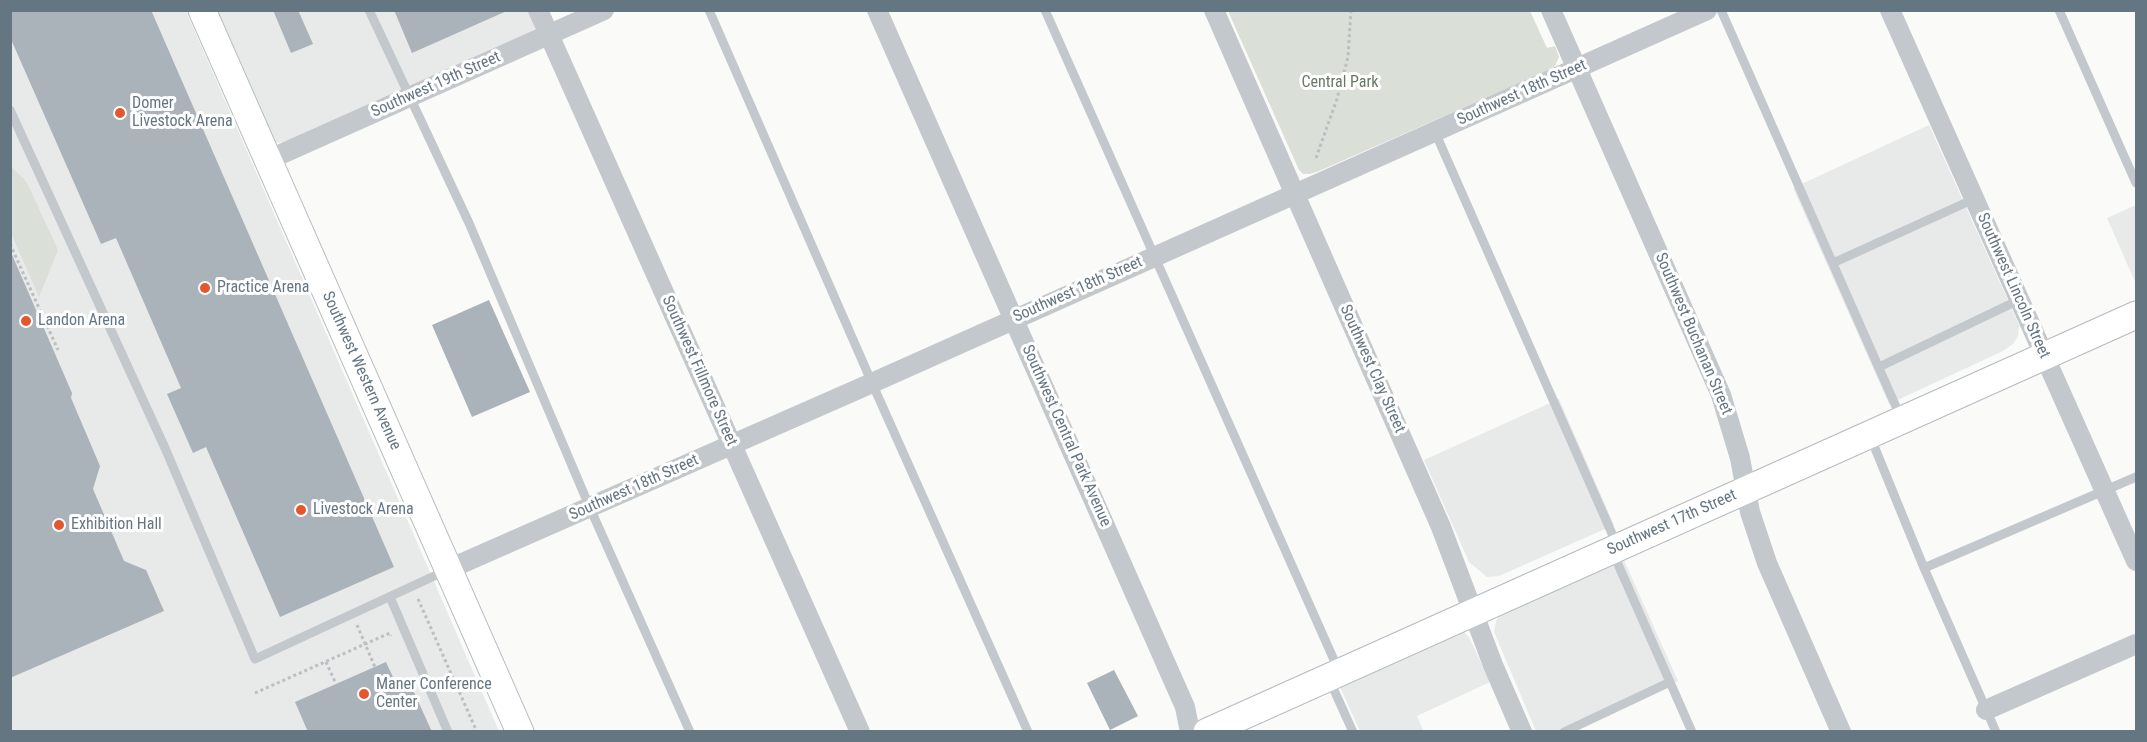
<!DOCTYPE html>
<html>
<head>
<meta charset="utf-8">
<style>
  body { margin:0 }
  #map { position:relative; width:2147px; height:742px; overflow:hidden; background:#fafaf8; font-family:"Roboto Condensed",sans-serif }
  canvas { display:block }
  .frame { position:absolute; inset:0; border:12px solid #657683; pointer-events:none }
</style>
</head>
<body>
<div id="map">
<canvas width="2147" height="742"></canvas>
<div class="frame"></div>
</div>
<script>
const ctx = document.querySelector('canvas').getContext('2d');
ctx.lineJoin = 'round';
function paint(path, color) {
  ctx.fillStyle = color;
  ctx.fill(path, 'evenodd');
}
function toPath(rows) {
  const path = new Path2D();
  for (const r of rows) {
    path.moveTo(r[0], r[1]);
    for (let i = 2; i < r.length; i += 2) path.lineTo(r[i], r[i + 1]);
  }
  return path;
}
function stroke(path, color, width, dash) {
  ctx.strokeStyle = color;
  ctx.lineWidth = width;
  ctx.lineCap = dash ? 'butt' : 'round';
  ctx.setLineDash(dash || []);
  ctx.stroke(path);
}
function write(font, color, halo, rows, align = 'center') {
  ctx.font = font + ' "Roboto Condensed",sans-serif';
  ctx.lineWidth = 6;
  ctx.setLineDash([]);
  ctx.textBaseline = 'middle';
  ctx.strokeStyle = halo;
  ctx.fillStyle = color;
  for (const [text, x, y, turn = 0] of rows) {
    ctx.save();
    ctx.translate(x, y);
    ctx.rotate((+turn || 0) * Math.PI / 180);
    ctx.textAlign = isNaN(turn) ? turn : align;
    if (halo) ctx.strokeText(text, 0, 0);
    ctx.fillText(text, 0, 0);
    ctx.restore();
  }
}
paint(toPath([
  [10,11,186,11,499,731,11,731],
  [213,11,531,11,535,21,535,30,528,36,290,141,277,143,268,134],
  [1929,125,2019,325,2018,336,2013,344,2003,351,1889,404,1793,188],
  [2136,205,2136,284,2107,218],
  [1559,399,1614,525,1499,576,1487,577,1469,562,1424,460],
  [1623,558,1678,681,1568,731,1536,731,1494,632,1496,621,1502,612],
  [1463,631,1469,637,1490,682,1417,716,1424,732,1360,731,1339,685]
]), '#e8e9e9');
paint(toPath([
  [1228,11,1530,11,1547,48,1555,46,1559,57,1555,66,1547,71,1319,171,1310,174,1303,174,1299,170],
  [11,167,24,179,28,185,58,250,39,297,11,233]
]), '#dadfd7');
paint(toPath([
  [10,10,151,10,394,567,280,617,206,447,193,453,167,394,181,388,116,238,101,244,10,37],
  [273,10,298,10,313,44,291,53],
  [394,10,509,10,412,53],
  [10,250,72,393,71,398,100,466,93,489,124,561,146,570,164,611,10,678],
  [489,300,530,392,472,417,432,325],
  [386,662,397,686,409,681,432,732,308,732,295,702],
  [1114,670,1138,716,1110,730,1087,683]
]), '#aab3b9');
const secondary = toPath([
  [202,10,520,732],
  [1207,732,2136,315]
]);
stroke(secondary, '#b3babf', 29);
stroke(toPath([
  [1316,158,1337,99,1348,57,1351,10],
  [10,244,58,350],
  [418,599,477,732],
  [357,625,375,667],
  [326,662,336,684],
  [255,693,390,633,391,636]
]), '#bbbfc2', 3, [3, 3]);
stroke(toPath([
  [369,10,469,223,590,508,690,732],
  [709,10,872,383,1028,732],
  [1045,10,1338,669],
  [1721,10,1901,418],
  [2059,10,2136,183],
  [10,110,165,448,255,659,445,571],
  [1435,132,1617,545],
  [1833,263,1974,199],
  [1879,367,2019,300],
  [1870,436,1924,568,1996,732],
  [1613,553,1692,732],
  [1924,568,2136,477],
  [390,597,448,732],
  [1329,679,1353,732],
  [1564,732,1670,682]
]), '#c3c8cc', 9);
stroke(toPath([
  [538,10,860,732],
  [877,10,1185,707,1190,732],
  [1214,10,1441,527,1493,665,1522,732],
  [1551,10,1721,395,1740,458,1750,512,1767,563,1841,732],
  [1890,10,2136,561],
  [268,160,604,10],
  [449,569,872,383,1707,10],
  [1986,710,2136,644]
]), '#c3c8cc', 20);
stroke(secondary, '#fff', 27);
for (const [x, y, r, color] of [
  [120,113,6,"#e4572e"],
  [205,288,6,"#e4572e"],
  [26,321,6,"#e4572e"],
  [301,510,6,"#e4572e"],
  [59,525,6,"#e4572e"],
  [364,694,6,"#e4572e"]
]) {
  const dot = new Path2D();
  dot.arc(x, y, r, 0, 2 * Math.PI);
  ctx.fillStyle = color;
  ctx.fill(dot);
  stroke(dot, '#fff', 2);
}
write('16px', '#687a64', '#fff', [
  ["Central Park",1340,83]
]);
write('16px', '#657683', '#fff', [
  ["Southwest 19th Street",436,85,-24],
  ["Southwest 18th Street",1522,93,-24],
  ["Southwest Lincoln Street",2013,286,66],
  ["Southwest 18th Street",1078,290,-24],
  ["Southwest Buchanan Street",1693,334,67],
  ["Southwest Clay Street",1372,369,66],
  ["Southwest Western Avenue",361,371,66],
  ["Southwest Fillmore Street",699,371,66],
  ["Southwest Central Park Avenue",1066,436,66],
  ["Southwest 18th Street",634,488,-24],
  ["Southwest 17th Street",1672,523,-24]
]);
write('16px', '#657683', '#fff', [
  ["Domer",132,104],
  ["Livestock Arena",132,122],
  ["Practice Arena",217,288],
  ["Landon Arena",38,321],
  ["Livestock Arena",313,510],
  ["Exhibition Hall",71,525],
  ["Maner Conference",376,685],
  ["Center",376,703]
], 'left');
</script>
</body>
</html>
